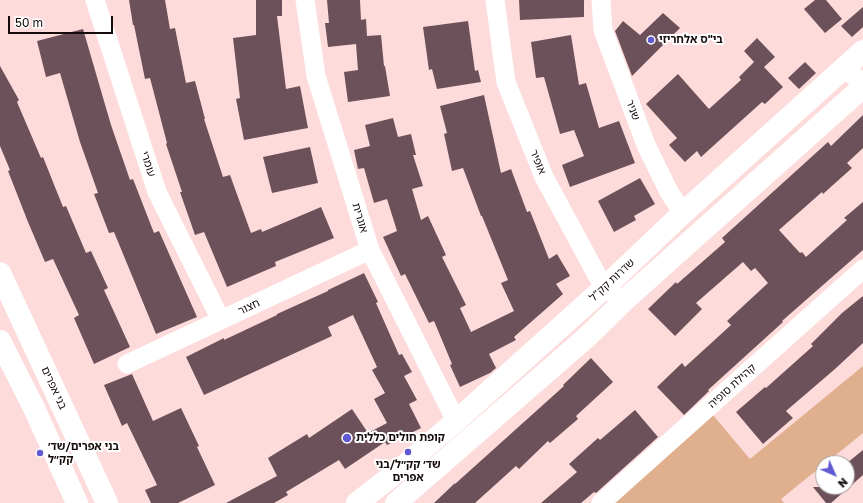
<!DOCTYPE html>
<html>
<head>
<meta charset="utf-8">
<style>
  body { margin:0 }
  #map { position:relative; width:863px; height:503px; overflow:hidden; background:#fddbdb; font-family:"Golos Text",sans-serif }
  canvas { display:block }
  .north { position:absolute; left:815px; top:455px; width:40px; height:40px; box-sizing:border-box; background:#fff; border:1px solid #a29d9d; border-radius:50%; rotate:135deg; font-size:11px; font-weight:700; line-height:16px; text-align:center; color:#160b0b }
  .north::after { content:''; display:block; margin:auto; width:14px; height:18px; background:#6059d1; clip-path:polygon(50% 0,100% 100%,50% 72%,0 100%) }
  .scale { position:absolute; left:8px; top:16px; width:105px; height:18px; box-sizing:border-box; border:2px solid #160b0b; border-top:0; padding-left:5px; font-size:12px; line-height:14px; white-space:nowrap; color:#160b0b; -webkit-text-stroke:3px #fff; paint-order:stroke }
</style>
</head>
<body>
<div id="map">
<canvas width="863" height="503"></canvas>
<div class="north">N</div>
<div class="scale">50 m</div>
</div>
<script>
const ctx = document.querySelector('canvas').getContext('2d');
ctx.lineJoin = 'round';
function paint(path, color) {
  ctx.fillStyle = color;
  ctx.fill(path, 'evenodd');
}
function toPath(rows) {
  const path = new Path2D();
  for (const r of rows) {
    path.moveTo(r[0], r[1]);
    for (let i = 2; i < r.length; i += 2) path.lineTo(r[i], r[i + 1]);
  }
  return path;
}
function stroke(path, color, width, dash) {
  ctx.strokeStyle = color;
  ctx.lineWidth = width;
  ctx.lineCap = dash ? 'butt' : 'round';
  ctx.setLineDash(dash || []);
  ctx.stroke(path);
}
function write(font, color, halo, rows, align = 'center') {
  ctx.font = font + ' "Golos Text","Noto Sans Hebrew",sans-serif';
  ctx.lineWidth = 4;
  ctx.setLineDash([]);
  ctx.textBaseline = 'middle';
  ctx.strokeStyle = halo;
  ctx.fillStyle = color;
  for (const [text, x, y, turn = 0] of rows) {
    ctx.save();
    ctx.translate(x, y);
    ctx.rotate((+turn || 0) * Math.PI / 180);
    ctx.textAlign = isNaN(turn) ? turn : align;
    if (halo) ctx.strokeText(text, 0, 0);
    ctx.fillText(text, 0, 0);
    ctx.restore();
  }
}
paint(toPath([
  [863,366,863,433,826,463,823,463,823,465,781,499,784,503,611,503,713,415,750,459]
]), '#e0b08e');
paint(toPath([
  [129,0,165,0,170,29,175,28,186,83,195,81,205,119,204,119,223,177,230,175,251,233,261,229,262,232,321,207,334,238,275,262,276,266,227,287,204,232,195,235,180,192,182,192,166,144,167,143,150,78,145,79,134,25,133,25],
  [256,0,282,0,282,16,277,16,286,89,300,86,308,128,244,140,236,99,240,98,233,38,256,35],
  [327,0,360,0,361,20,366,19,367,36,381,35,384,66,385,66,390,96,348,102,344,72,358,70,356,44,328,47,325,23,329,23],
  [519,0,584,0,584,17,520,20],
  [815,0,826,0,842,19,825,33,804,9],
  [863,7,863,27,852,37,841,26],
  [663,13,680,28,632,76,615,31,623,21,640,35],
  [468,21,475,71,478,70,481,82,437,89,432,69,429,70,423,27],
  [83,29,111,125,130,180,133,179,154,233,159,231,197,317,156,334,114,232,109,233,94,194,98,193,80,142,60,73,46,77,37,41],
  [571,35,579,85,586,83,599,128,619,121,635,163,570,187,562,165,584,156,574,130,560,134,544,77,536,78,531,42],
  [757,38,775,57,764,67,783,87,765,104,762,102,701,157,697,151,685,162,669,145,677,138,646,104,678,74,709,109,741,80,739,77,754,62,744,51],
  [805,62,816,73,799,89,788,78],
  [0,66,19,100,17,102,41,158,43,157,63,207,66,206,86,253,91,251,108,288,104,290,130,347,94,364,74,318,79,315,53,259,45,262,28,222,8,171,10,170,0,146],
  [484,95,501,173,511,169,527,212,530,211,549,259,557,254,570,276,556,284,563,294,514,337,516,340,489,354,496,368,490,373,460,387,450,365,452,364,434,321,429,323,405,274,401,276,383,237,397,231,387,199,374,203,364,168,358,169,354,150,370,146,365,125,393,118,398,137,411,134,416,155,413,155,423,186,412,189,421,220,428,216,446,255,442,257,466,305,460,308,471,332,514,311,501,283,508,280,482,216,481,216,463,168,452,171,444,134,447,133,440,106],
  [863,115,863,148,847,163,852,168,823,194,822,192,779,230,800,253,802,252,806,257,847,220,844,218,863,202,863,250,782,321,783,322,708,390,709,391,684,415,657,387,682,363,685,367,731,325,727,321,768,283,755,268,751,271,743,262,696,303,702,309,675,336,648,309,676,282,677,284,725,242,722,238,828,142,831,146],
  [310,147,318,183,272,193,263,157],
  [640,178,655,204,634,216,636,220,614,232,598,201],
  [364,273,378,302,376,303,399,355,402,354,412,372,404,376,417,400,409,404,421,428,387,445,385,442,345,469,339,460,286,492,288,495,274,503,226,503,277,476,268,458,307,434,309,438,352,409,368,433,387,423,374,399,385,393,372,370,377,367,353,315,328,327,332,336,204,395,186,357,224,338,224,340,277,315,277,314,328,291,328,290],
  [863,296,863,343,835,369,786,411,793,418,763,444,736,412,765,387,766,388,813,346,811,344,842,313],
  [591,358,613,382,576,416,578,419,550,443,548,441,519,469,516,466,475,503,434,503,455,483,455,484,564,386,563,385],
  [132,374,153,421,181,408,199,446,197,447,215,485,178,503,151,503,145,490,157,485,127,423,122,426,104,385],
  [635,410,658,437,596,493,594,492,581,503,541,503,577,472,569,464,598,438,600,440],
  [863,450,863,475,831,503,826,503,813,487,847,487,847,463]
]), '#6d515a');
stroke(toPath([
  [95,0,157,192,221,320],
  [305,0,316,76,370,250,456,421],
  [495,0,506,82,544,177,604,288,615,295],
  [601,0,603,30,646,145,669,192,683,213],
  [843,70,851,74,863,83],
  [127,364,370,250],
  [601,503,863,269]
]), '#fff', 19);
stroke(toPath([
  [0,273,107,503],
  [0,341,34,408,77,503],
  [357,503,397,472,456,421,604,288,683,213,863,51],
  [396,503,587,337,628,297,863,87]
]), '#fff', 22);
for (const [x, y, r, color] of [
  [651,40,4,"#6059d1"],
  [347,438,5,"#6059d1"],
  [408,452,4,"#6059d1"],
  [40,453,4,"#6059d1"]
]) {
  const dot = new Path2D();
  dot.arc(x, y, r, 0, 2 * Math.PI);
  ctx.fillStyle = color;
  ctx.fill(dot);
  stroke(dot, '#fff', 1.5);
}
write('bold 11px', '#160b0b', '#fff', [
  ["בי\"ס אלחריזי",659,40],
  ["קופת חולים כללית",356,438],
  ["בני אפרים/שד׳",48,447],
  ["קק״ל",48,460],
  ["שד׳ קק״ל/בני",408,465,"center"],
  ["אפרים",408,478,"center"]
], 'left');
write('11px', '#160b0b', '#fff', [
  ["שניר",633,110,69],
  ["אופיר",538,162,68],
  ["עומרי",148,164,72],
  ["אוגרית",360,218,73],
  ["שדרות קק\"ל",612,280,-43],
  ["חצור",249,307,-25],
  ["קהילת סופיה",732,386,-42],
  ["בני אפרים",54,388,65]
]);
</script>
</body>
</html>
